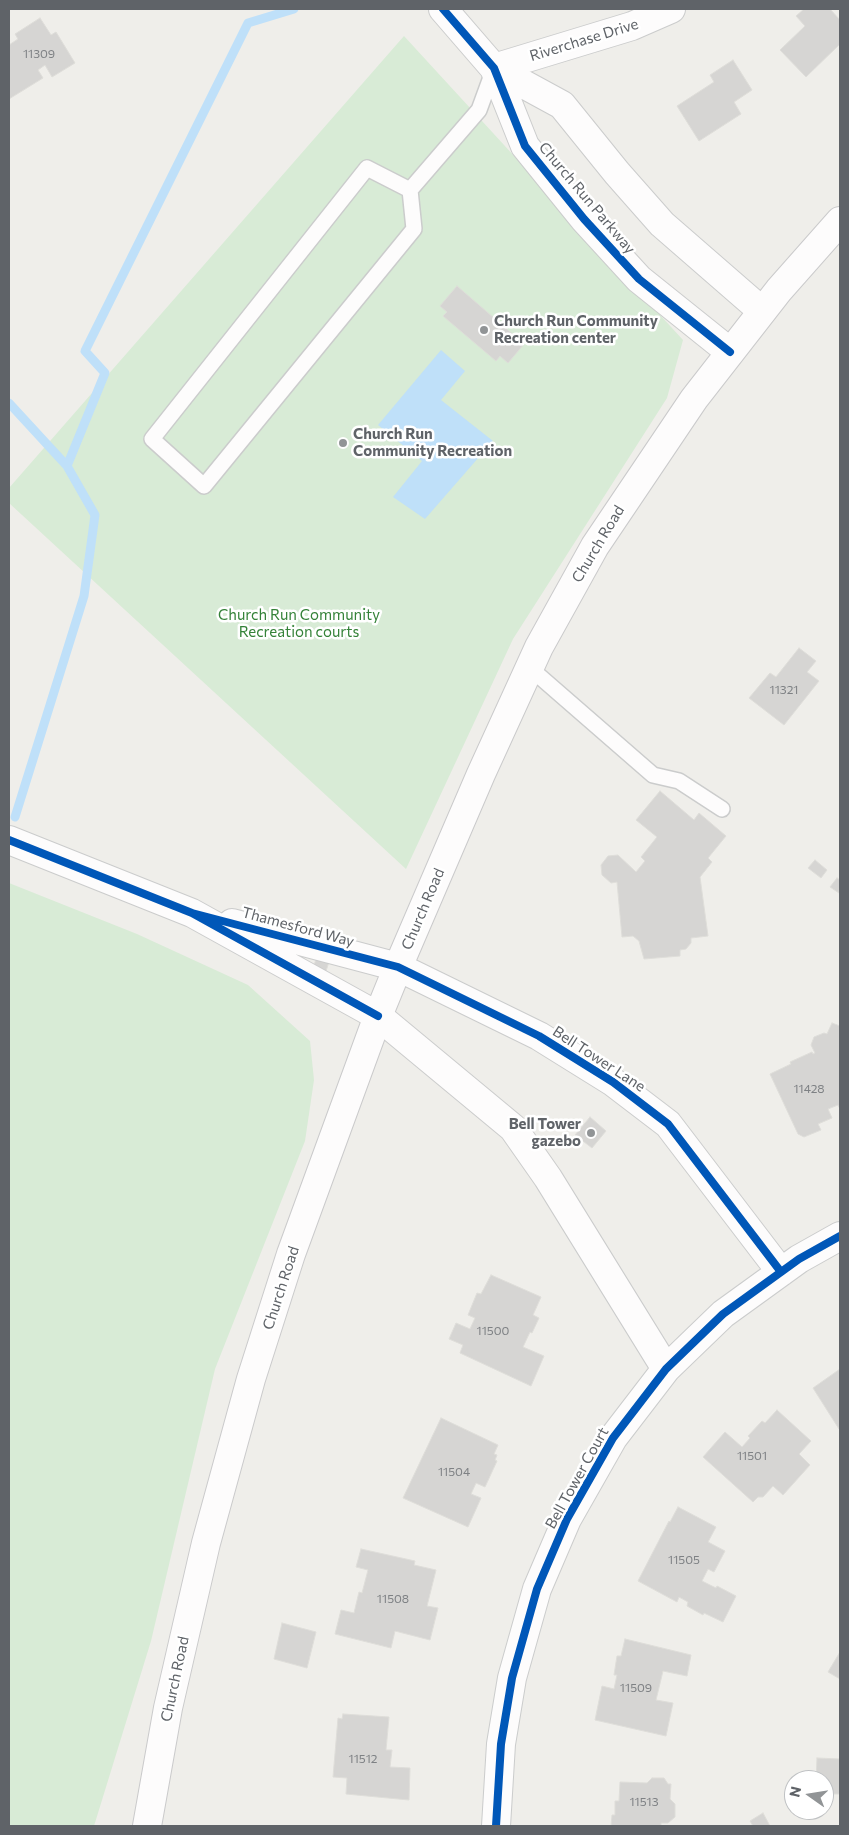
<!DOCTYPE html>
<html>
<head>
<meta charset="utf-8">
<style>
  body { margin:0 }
  #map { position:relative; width:849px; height:1835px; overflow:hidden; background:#efeeea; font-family:Commissioner,sans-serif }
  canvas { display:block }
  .frame { position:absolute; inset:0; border:10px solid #5f6368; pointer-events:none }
  .north { position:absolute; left:784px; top:1770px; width:50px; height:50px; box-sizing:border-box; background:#fff; border:1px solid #bfc1c3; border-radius:50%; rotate:283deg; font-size:14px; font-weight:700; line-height:20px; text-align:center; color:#5f6368 }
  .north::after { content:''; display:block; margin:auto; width:18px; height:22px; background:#919496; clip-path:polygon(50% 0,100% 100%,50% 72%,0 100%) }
</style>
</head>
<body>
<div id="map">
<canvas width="849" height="1835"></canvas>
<div class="frame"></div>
<div class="north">N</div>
</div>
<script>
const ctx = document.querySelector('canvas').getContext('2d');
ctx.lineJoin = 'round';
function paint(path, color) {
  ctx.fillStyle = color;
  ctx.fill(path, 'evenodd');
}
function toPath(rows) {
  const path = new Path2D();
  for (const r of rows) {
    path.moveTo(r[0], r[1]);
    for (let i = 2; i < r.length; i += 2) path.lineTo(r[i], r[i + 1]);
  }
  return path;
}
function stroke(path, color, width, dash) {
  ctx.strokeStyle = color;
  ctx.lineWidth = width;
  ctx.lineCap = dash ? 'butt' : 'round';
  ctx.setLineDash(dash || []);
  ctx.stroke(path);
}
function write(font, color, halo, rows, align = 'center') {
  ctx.font = font + ' Commissioner,sans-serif';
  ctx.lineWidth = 5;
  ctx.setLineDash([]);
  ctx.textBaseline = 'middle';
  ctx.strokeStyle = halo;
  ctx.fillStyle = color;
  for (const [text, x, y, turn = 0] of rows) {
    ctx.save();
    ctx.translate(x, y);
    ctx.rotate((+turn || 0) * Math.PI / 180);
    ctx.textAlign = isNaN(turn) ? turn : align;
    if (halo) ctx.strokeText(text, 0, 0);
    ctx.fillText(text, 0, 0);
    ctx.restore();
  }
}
paint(toPath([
  [404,36,683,340,667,398,513,639,406,869,9,503,9,488],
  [9,883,137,934,248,985,310,1041,314,1080,305,1141,215,1369,151,1641,94,1826,9,1826]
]), '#d8ebd6');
paint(toPath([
  [441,350,465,371,441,400,493,441,425,519,393,497,422,461,378,425]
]), '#bfe0f9');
stroke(toPath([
  [9,403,67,466,95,515,84,596,15,817],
  [67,466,105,373,85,351,248,23,294,9]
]), '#bfe0f9', 9);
const building = toPath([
  [804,9,830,9,840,20,840,44,806,77,780,50,805,26,796,16,804,9],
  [40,18,51,35,56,32,75,63,52,77,45,65,38,70,43,78,9,99,9,45,18,39,15,34,40,18],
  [733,60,752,90,734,102,741,114,699,141,677,106,714,82,710,75,733,60],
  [457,286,524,344,508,363,500,356,496,361,443,316,447,312,440,306,457,286],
  [799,648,816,661,807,672,819,681,784,725,749,698,770,673,776,677,799,648],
  [660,791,694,820,699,813,726,836,708,858,712,862,700,877,708,936,691,938,691,943,686,949,680,950,680,956,644,959,639,941,633,936,622,937,617,882,611,883,602,875,601,865,608,856,618,855,636,872,645,861,641,857,657,837,636,820,660,791],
  [815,860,827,870,821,878,808,868,815,860],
  [837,878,840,880,839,893,830,887,837,878],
  [318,955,330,959,326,971,313,967,318,955],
  [832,1023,840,1026,840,1109,838,1105,828,1109,832,1118,818,1124,821,1130,804,1137,798,1134,770,1074,791,1064,790,1062,812,1052,813,1054,815,1053,811,1045,814,1037,824,1033,827,1034,832,1023],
  [590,1117,606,1131,592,1148,575,1135,590,1117],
  [491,1275,541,1297,533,1315,539,1318,532,1333,530,1332,523,1347,544,1356,531,1386,460,1353,463,1345,449,1339,456,1323,470,1329,475,1318,468,1315,477,1293,481,1294,491,1275],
  [840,1369,840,1428,839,1429,813,1388,840,1369],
  [777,1410,811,1441,799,1454,810,1465,783,1495,773,1486,763,1497,758,1497,753,1502,703,1457,725,1432,742,1447,750,1438,748,1436,762,1421,765,1423,777,1410],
  [441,1418,498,1445,494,1454,497,1455,495,1460,497,1461,485,1487,476,1483,471,1494,481,1498,468,1527,403,1498,441,1418],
  [678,1507,716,1527,708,1542,725,1551,714,1572,708,1569,702,1581,716,1588,717,1586,736,1596,723,1622,704,1613,703,1615,687,1606,688,1602,679,1597,677,1602,638,1581,669,1521,670,1522,678,1507],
  [361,1549,415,1561,414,1565,436,1570,427,1606,438,1608,430,1640,395,1631,391,1648,335,1634,341,1610,354,1613,359,1592,362,1593,368,1570,356,1567,361,1549],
  [282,1623,316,1632,307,1668,274,1659,282,1623],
  [625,1639,691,1655,687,1676,663,1671,656,1700,673,1703,666,1736,595,1720,602,1686,614,1689,617,1675,614,1675,617,1656,621,1656,625,1639],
  [840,1652,840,1679,828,1672,840,1652],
  [343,1714,389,1717,386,1750,392,1750,390,1767,410,1768,409,1800,346,1794,347,1778,333,1777,338,1718,342,1719,343,1714],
  [817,1758,840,1759,840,1794,824,1794,824,1780,816,1780,817,1758],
  [652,1778,664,1778,668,1784,671,1784,670,1799,675,1804,675,1817,668,1823,661,1823,661,1826,611,1826,612,1815,615,1815,615,1801,619,1801,620,1782,647,1783,652,1778],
  [763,1813,770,1826,753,1826,750,1821,763,1813]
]);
paint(building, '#d6d5d3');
stroke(building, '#deddd9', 1);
const lane = toPath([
  [410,190,367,168,152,439,204,486,414,229,410,190,479,110,494,69],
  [530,668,653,775,679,781,722,809]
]);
const street = toPath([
  [443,9,494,68,525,146,584,219,639,279,730,352],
  [494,68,562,105,617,173,662,224,762,311],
  [494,68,632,26,671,9],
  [9,840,192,913,378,1016,513,1128,548,1178,666,1369],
  [232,923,398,967,539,1036,613,1082,668,1124,781,1272],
  [496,1826,501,1744,512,1678,537,1589,567,1519,613,1438,666,1369,723,1314,799,1259,840,1236]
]);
const secondary = toPath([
  [147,1826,168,1708,206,1543,251,1379,291,1254,378,1016,398,967,481,774,539,647,595,546,694,399,779,290,840,221]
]);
stroke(lane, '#cbcccc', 18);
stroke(street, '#cbcccc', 30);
stroke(secondary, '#cacacb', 30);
stroke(lane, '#fdfcfc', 15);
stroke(street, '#fdfcfc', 28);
stroke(secondary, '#fdfcfc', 28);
stroke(toPath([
  [443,9,494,68,525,146,584,219,639,279,730,352],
  [9,840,192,913,378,1016],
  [192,913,398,967,539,1036,613,1082,668,1124,781,1272],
  [496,1826,501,1744,512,1678,537,1589,567,1519,613,1438,666,1369,723,1314,799,1259,840,1236]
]), '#0057b8', 8);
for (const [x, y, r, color] of [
  [484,330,5,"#919496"],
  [343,443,5,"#919496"],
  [591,1133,5,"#919496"]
]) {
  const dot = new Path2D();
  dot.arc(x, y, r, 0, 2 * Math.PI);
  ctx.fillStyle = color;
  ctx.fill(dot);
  stroke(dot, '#fff', 2);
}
write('12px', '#7e8184', null, [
  ["11309",39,54],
  ["11321",784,690],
  ["11428",809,1089],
  ["11500",493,1331],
  ["11501",752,1456],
  ["11504",454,1472],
  ["11505",684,1560],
  ["11508",393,1599],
  ["11509",636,1688],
  ["11512",363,1759],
  ["11513",644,1802]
]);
write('15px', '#5f6368', '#fff', [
  ["Riverchase Drive",584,40,-17],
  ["Church Run Parkway",587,198,50],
  ["Church Road",598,544,-59],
  ["Church Road",423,909,-67],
  ["Thamesford Way",298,927,15],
  ["Bell Tower Lane",599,1059,33],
  ["Church Road",281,1288,-72],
  ["Bell Tower Court",577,1478,-61],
  ["Church Road",175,1679,-78]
]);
write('bold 15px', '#5f6368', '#fff', [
  ["Church Run Community",494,321],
  ["Recreation center",494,338],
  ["Church Run",353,434],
  ["Community Recreation",353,451],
  ["Bell Tower",581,1124,"right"],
  ["gazebo",581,1141,"right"]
], 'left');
write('15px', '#348238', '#fff', [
  ["Church Run Community",299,615],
  ["Recreation courts",299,632]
]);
</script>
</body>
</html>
